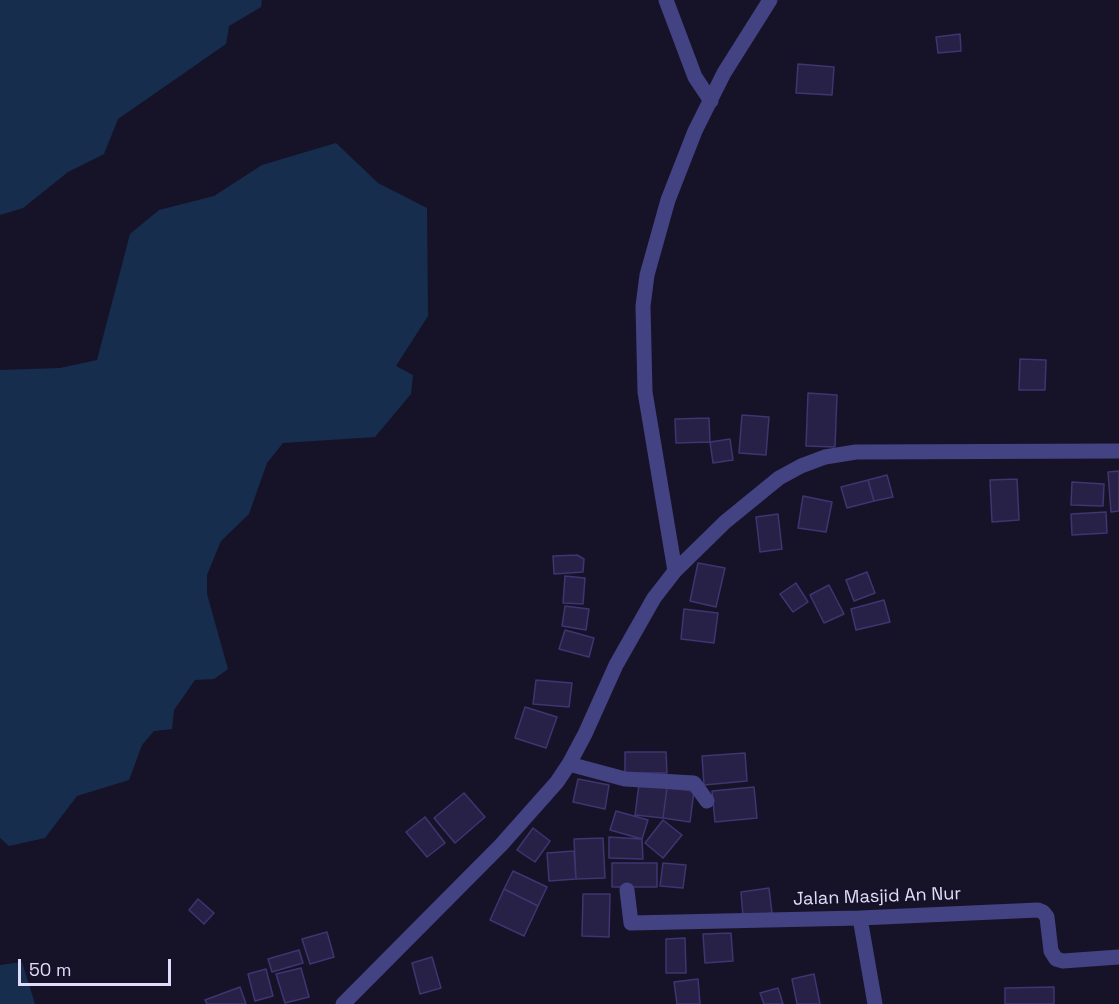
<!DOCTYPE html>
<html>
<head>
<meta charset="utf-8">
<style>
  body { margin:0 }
  #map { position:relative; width:1119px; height:1004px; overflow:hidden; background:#161328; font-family:"Space Grotesk",sans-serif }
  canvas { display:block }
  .scale { position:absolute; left:18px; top:959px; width:153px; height:27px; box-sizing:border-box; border:3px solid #e0ddfc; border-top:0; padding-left:8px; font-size:18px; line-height:21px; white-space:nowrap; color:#e0ddfc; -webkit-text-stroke:4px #161328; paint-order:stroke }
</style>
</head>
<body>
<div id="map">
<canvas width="1119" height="1004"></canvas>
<div class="scale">50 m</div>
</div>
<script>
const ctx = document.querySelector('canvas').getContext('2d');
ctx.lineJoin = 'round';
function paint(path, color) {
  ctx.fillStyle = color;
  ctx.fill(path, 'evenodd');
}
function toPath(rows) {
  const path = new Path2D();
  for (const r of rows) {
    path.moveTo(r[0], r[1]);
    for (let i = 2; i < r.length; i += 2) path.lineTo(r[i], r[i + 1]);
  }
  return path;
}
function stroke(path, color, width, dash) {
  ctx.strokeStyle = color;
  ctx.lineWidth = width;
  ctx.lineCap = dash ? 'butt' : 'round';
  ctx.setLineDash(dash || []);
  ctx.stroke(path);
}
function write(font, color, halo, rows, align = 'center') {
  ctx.font = font + ' "Space Grotesk",sans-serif';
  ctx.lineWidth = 4.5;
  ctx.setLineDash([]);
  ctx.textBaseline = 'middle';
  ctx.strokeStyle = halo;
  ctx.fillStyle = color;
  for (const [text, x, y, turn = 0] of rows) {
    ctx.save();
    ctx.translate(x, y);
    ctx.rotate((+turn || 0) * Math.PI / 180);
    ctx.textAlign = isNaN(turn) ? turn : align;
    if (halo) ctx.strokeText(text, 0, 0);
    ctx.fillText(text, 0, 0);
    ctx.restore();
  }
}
paint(toPath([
  [0,0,262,0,261,7,229,26,226,44,118,119,104,154,68,172,23,208,0,215],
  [336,143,378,183,427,208,428,316,396,366,413,375,411,394,375,437,283,443,267,463,249,514,221,541,207,575,207,594,228,669,214,679,195,680,174,710,172,729,154,731,142,745,129,780,77,796,45,838,9,846,0,838,0,370,60,368,97,360,130,234,159,210,214,196,262,165],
  [22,962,35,1004,0,1004,0,965]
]), '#162d4e');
const building = toPath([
  [960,34,961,51,938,53,936,37,960,34],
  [798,64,834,67,832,95,796,93,798,64],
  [1020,359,1046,360,1045,390,1019,390,1020,359],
  [808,393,837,395,835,447,806,446,808,393],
  [742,415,769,417,766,455,739,453,742,415],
  [709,418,710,442,676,443,675,419,709,418],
  [730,439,733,460,713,463,710,442,730,439],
  [1119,471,1119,511,1111,512,1108,472,1119,471],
  [887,475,893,497,874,501,868,480,887,475],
  [1017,479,1019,520,992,522,990,480,1017,479],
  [868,480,874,501,847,508,841,487,868,480],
  [1072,482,1104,484,1103,506,1071,505,1072,482],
  [803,496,832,502,826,532,798,528,803,496],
  [1106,512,1107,533,1072,535,1071,514,1106,512],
  [778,514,782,549,760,552,756,517,778,514],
  [577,555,584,559,583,572,554,574,553,556,577,555],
  [698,563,725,568,716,607,690,601,698,563],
  [867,572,875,593,854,601,846,580,867,572],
  [565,576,585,578,583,604,563,603,565,576],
  [796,583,808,602,793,612,780,594,796,583],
  [829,585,844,614,824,623,810,595,829,585],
  [884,600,890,622,856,630,851,609,884,600],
  [565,606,589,609,586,630,562,626,565,606],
  [684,609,718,613,714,643,681,639,684,609],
  [565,630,594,638,589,657,559,649,565,630],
  [536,680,572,683,569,707,533,704,536,680],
  [525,707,557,717,546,748,515,738,525,707],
  [625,752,666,752,667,773,625,773,625,752],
  [745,753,747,781,704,785,702,756,745,753],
  [578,779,609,785,605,809,573,802,578,779],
  [639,784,667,788,663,818,635,815,639,784],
  [754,787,757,818,715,822,712,791,754,787],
  [667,788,694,791,690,822,663,818,667,788],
  [464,793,485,817,455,843,434,818,464,793],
  [616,811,648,820,642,839,610,830,616,811],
  [425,817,445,843,427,857,406,832,425,817],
  [663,820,682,835,663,858,645,843,663,820],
  [533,828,550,841,535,862,517,850,533,828],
  [609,837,642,839,643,859,609,858,609,837],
  [603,838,605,878,576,879,574,839,603,838],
  [574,851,576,879,549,881,547,853,574,851],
  [612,863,657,863,657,887,612,887,612,863],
  [663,863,686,865,683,888,660,886,663,863],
  [513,871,547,887,538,906,504,889,513,871],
  [769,888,772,913,743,917,741,892,769,888],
  [504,889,538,906,524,936,490,920,504,889],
  [583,894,610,894,609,937,582,936,583,894],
  [198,899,214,913,204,924,189,910,198,899],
  [327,932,334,957,310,964,302,939,327,932],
  [731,933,733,961,705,963,703,934,731,933],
  [685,938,686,973,666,973,666,939,685,938],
  [299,950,303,963,272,972,268,959,299,950],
  [432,957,441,988,420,994,412,963,432,957],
  [301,968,309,997,285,1003,276,974,301,968],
  [266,969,273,996,255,1001,248,974,266,969],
  [814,974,820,1004,797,1004,792,979,814,974],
  [698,979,700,1004,677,1004,674,982,698,979],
  [240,987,246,1004,207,1004,205,1000,240,987],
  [1054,987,1054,1004,1005,1004,1005,988,1054,987],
  [778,988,783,1004,764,1004,760,993,778,988]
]);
paint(building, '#272147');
stroke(building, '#3f3571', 1.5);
stroke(toPath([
  [666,0,695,77,711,101],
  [675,571,645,392,643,306,647,275,668,200,695,131,724,73,770,0],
  [569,764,625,779,694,783,707,801],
  [627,890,631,923,860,918,1038,910,1043,912,1047,917,1051,951,1056,959,1063,961,1119,957],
  [860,918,875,1004],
  [343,1004,501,845,557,782,569,764,585,734,616,665,654,598,675,571,725,522,779,478,801,466,825,457,856,452,1119,451]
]), '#434282', 15);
write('18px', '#e0ddfc', '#161328', [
  ["Jalan Masjid An Nur",877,897,-2]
]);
</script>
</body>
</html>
